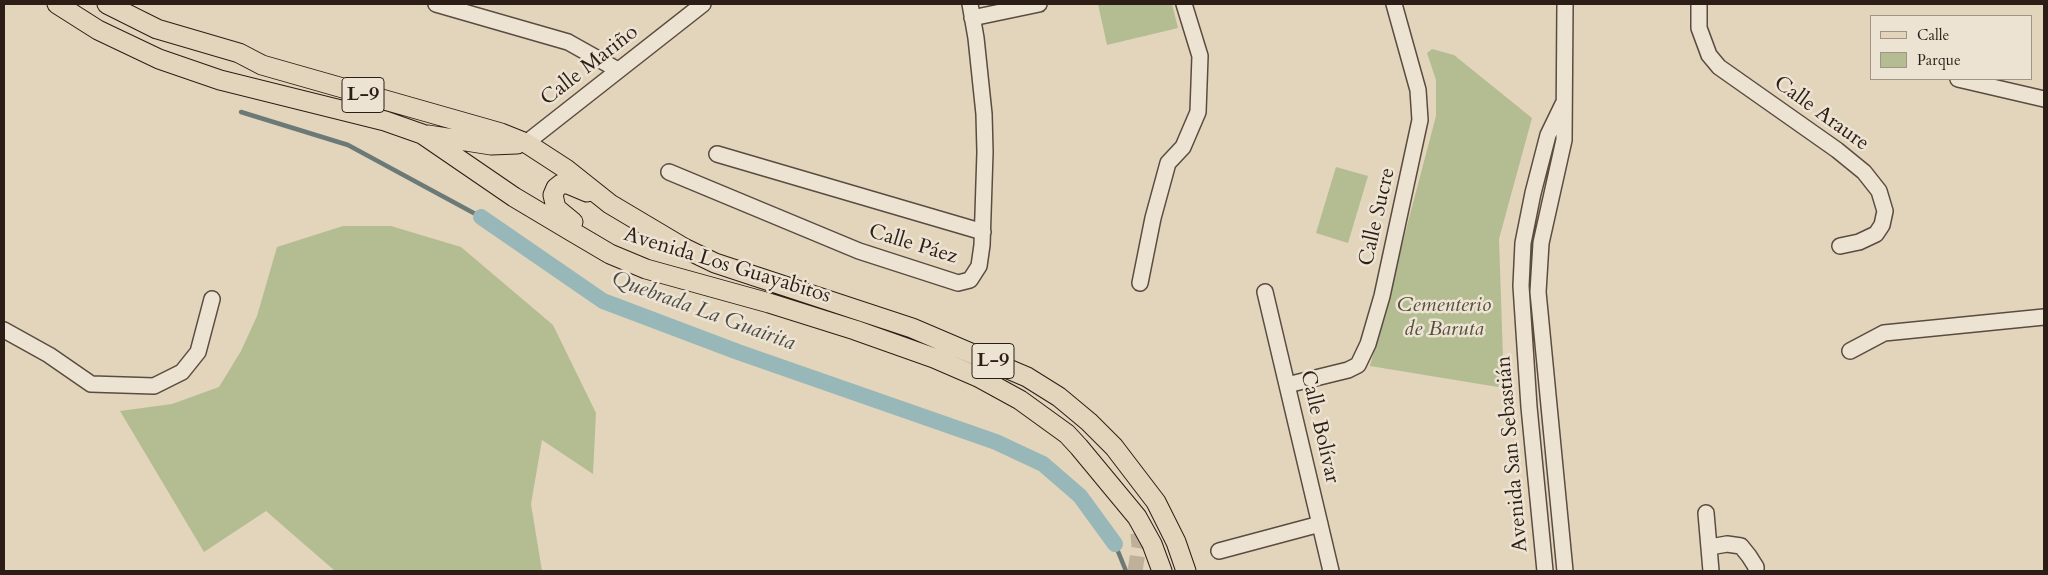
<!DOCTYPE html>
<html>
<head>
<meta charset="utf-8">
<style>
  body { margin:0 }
  #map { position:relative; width:2048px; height:575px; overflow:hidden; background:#e3d4bc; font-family:Cardo,serif }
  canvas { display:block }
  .frame { position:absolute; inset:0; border:5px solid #2c1e16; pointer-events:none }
  .legend { position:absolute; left:1870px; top:15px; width:162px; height:65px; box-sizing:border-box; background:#ede3d3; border:1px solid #a09487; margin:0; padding:6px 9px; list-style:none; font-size:15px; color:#2c1e16 }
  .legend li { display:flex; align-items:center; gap:10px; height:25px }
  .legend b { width:25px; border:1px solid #a09487 }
</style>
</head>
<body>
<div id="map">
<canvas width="2048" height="575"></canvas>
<div class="frame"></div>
<ul class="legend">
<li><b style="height:6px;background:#e3d4bc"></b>Calle</li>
<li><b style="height:14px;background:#b3bd91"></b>Parque</li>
</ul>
</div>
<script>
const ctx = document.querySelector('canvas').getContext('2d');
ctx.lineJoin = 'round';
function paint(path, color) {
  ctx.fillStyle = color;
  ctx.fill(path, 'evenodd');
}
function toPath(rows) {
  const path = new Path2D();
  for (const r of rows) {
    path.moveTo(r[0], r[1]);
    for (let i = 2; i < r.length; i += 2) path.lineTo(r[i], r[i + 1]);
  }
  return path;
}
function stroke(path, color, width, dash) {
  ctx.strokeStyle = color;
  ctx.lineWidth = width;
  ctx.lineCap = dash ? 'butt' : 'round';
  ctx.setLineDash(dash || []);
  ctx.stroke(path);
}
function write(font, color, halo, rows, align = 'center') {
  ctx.font = font + ' Cardo,serif';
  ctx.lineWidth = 5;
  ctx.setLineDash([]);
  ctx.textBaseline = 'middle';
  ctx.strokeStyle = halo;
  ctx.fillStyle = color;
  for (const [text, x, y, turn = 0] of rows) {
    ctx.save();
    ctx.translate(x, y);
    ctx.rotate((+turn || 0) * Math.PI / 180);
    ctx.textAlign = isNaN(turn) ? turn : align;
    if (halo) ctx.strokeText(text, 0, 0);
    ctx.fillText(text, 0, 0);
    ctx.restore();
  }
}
paint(toPath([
  [1098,4,1172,4,1178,28,1107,45],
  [1432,49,1454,55,1532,118,1499,239,1504,388,1370,366,1436,116,1436,80,1427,53],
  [1336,167,1368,176,1348,243,1316,233],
  [343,226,391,226,461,247,553,325,596,413,593,474,542,440,531,504,542,571,335,571,266,511,204,552,120,411,172,404,219,387,241,351,257,316,277,247]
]), '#b3bd91');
stroke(toPath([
  [241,112,348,145,481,217],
  [1115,544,1126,571]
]), '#6c7a77', 4.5);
stroke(toPath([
  [481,217,603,301,738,352,996,442,1043,464,1080,496,1115,544]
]), '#97b7b8', 16);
stroke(toPath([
  [1135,571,1139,546,1137,521]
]), '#beb09b', 15, [15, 8]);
const minor = toPath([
  [436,4,568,42,618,70],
  [1699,4,1699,28,1709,55,1719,67,1837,150,1864,172,1879,191,1885,211,1882,225,1876,234,1859,242,1840,246],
  [972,18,1039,4],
  [1958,79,2044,99],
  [526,143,703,4],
  [717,154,983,232],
  [669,172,859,251,958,283,970,280,979,266,982,245,985,152,984,114,976,38,970,4],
  [1140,283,1153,218,1168,163,1183,147,1198,112,1200,56,1184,4],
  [1265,292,1331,571],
  [4,330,49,355,91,384,154,386,182,372,198,352,212,299],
  [1850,351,1884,333,2044,317],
  [1287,385,1348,370,1358,365,1368,344,1382,296,1420,120,1418,90,1394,4],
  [1706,513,1711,571],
  [1710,547,1727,544,1741,546,1749,556,1756,567,1756,571],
  [1219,551,1320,524],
  [1545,571,1529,407,1521,286,1523,243,1533,193,1548,135,1563,104],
  [1565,571,1538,292,1541,243,1564,140,1565,4]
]);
const major = toPath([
  [57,4,98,30,159,59,220,80,385,121,422,134,514,197,571,231,610,254,646,269,769,303,855,330,934,358,978,377,1020,400,1067,434,1079,447,1137,517,1152,544,1162,571],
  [107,4,157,29,239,53,262,65,501,133,526,143,566,169,610,204,684,248,715,263,912,328,1027,377,1059,397,1089,422,1114,447,1156,502,1176,542,1186,571],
  [428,135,491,145,517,144],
  [573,222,556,208,553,195,556,188,561,184,568,184,587,192]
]);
stroke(minor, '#5a4c40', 18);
stroke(major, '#2c1e16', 21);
stroke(minor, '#ede3d3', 15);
stroke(major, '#e3d4bc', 19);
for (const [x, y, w] of [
  [363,95,42],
  [993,361,42]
]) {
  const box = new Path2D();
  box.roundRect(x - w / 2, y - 17.5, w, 35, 4);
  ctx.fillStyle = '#ede3d3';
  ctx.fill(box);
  stroke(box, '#2c1e16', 1);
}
write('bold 20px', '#2c1e16', null, [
  ["L-9",363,95],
  ["L-9",993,361]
]);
write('21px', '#2c1e16', '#ede3d3', [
  ["Calle Mariño",590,66,-38],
  ["Calle Araure",1821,114,36],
  ["Calle Sucre",1378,217,-77],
  ["Calle Páez",913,245,17],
  ["Avenida Los Guayabitos",727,266,17],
  ["Calle Bolívar",1319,427,77],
  ["Avenida San Sebastián",1513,454,-95]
]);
write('italic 21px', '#544e3b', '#ede3d3', [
  ["Cementerio",1444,306],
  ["de Baruta",1444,330]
]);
write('italic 22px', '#4c4c47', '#ede3d3', [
  ["Quebrada La Guairita",703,312,20]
]);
</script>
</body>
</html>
